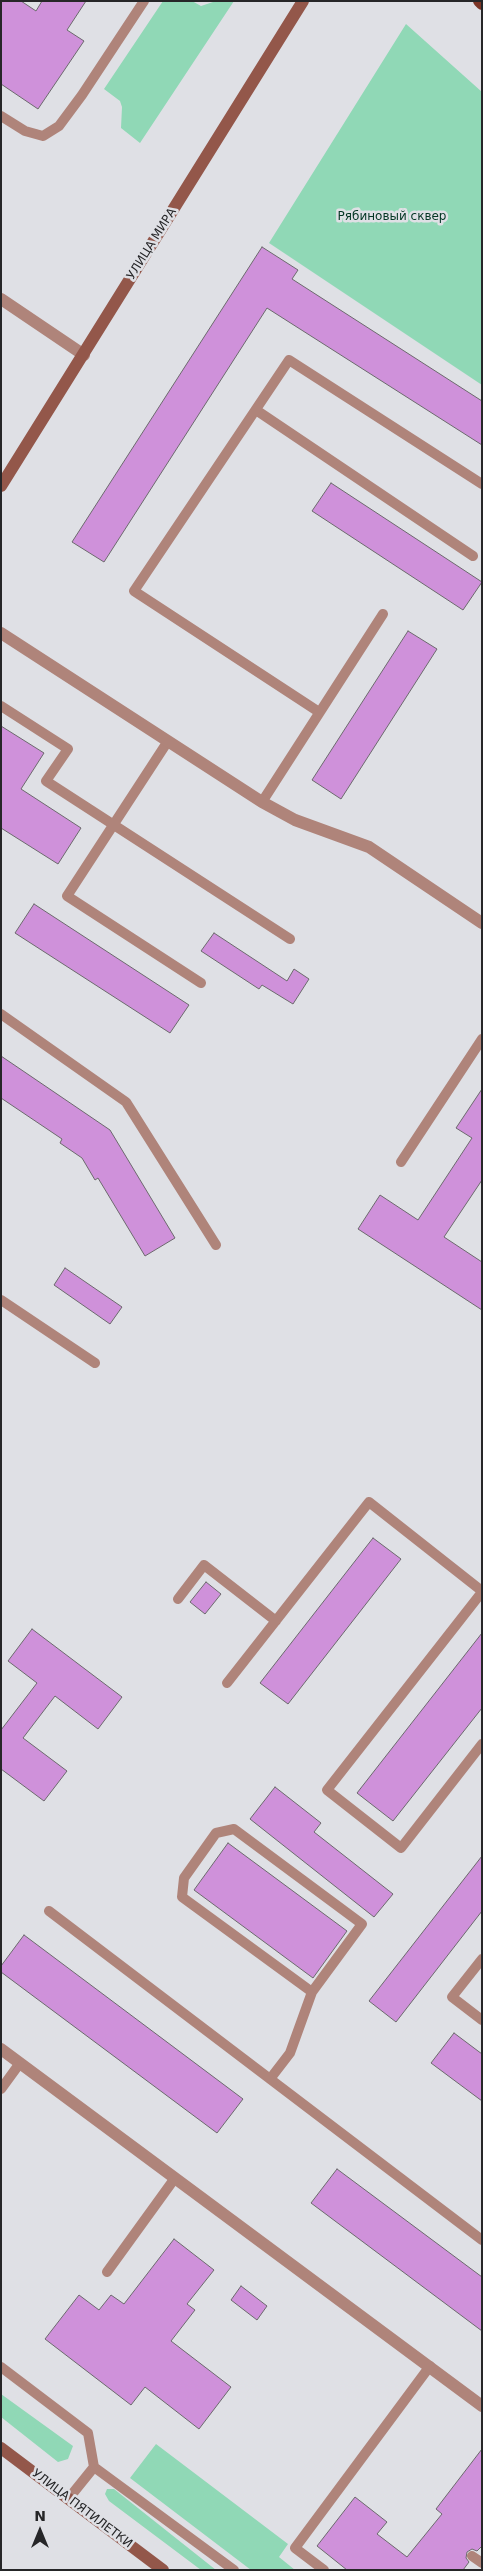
<!DOCTYPE html>
<html>
<head>
<meta charset="utf-8">
<style>
  body { margin:0 }
  #map { position:relative; width:483px; height:2571px; overflow:hidden; background:#dfe0e5; font-family:"DejaVu Sans",sans-serif }
  canvas { display:block }
  .frame { position:absolute; inset:0; border:2px solid #262628; pointer-events:none }
  .north { position:absolute; left:15px; top:2506px; width:50px; height:50px; -webkit-text-stroke:4px #dfe0e5; paint-order:stroke; rotate:0deg; font-size:14px; font-weight:700; line-height:20px; text-align:center; color:#262628 }
  .north::after { content:''; display:block; margin:auto; width:18px; height:22px; background:#262628; clip-path:polygon(50% 0,100% 100%,50% 72%,0 100%) }
</style>
</head>
<body>
<div id="map">
<canvas width="483" height="2571"></canvas>
<div class="frame"></div>
<div class="north">N</div>
</div>
<script>
const ctx = document.querySelector('canvas').getContext('2d');
ctx.lineJoin = 'round';
function paint(path, color) {
  ctx.fillStyle = color;
  ctx.fill(path, 'evenodd');
}
function toPath(rows) {
  const path = new Path2D();
  for (const r of rows) {
    path.moveTo(r[0], r[1]);
    for (let i = 2; i < r.length; i += 2) path.lineTo(r[i], r[i + 1]);
  }
  return path;
}
function stroke(path, color, width, dash) {
  ctx.strokeStyle = color;
  ctx.lineWidth = width;
  ctx.lineCap = dash ? 'butt' : 'round';
  ctx.setLineDash(dash || []);
  ctx.stroke(path);
}
function write(font, color, halo, rows, align = 'center') {
  ctx.font = font + ' "DejaVu Sans",sans-serif';
  ctx.lineWidth = 5;
  ctx.setLineDash([]);
  ctx.textBaseline = 'middle';
  ctx.strokeStyle = halo;
  ctx.fillStyle = color;
  for (const [text, x, y, turn = 0] of rows) {
    ctx.save();
    ctx.translate(x, y);
    ctx.rotate((+turn || 0) * Math.PI / 180);
    ctx.textAlign = isNaN(turn) ? turn : align;
    if (halo) ctx.strokeText(text, 0, 0);
    ctx.fillText(text, 0, 0);
    ctx.restore();
  }
}
paint(toPath([
  [163,1,192,1,201,6,216,1,234,1,140,143,121,128,122,107,120,101,104,89],
  [406,24,482,92,482,385,269,243],
  [1,2394,73,2446,68,2459,58,2462,1,2417],
  [156,2444,288,2544,279,2557,295,2570,251,2570,130,2478],
  [107,2489,114,2489,216,2570,201,2570,109,2501,105,2494]
]), '#90d8b6');
const building = toPath([
  [1,1,21,1,36,11,42,1,86,1,67,30,84,41,38,109,1,84,1,1],
  [262,247,298,270,292,279,482,401,482,445,267,308,104,562,72,542,262,247],
  [331,483,482,582,463,610,312,511,331,483],
  [408,631,437,649,341,799,312,780,408,631],
  [1,726,44,753,21,789,81,828,58,864,1,828,1,726],
  [34,904,189,1005,170,1033,15,933,34,904],
  [214,933,287,981,294,969,309,979,293,1004,262,985,259,989,201,951,214,933],
  [1,1056,110,1130,175,1238,145,1256,98,1178,95,1180,82,1158,60,1143,62,1139,1,1098,1,1056],
  [482,1089,482,1180,444,1237,482,1262,482,1310,358,1229,380,1195,418,1220,472,1138,456,1128,482,1089],
  [65,1268,122,1307,110,1324,54,1285,65,1268],
  [373,1538,401,1559,288,1704,260,1683,373,1538],
  [206,1582,221,1594,205,1614,190,1602,206,1582],
  [32,1629,122,1697,98,1729,55,1696,23,1738,67,1771,44,1801,1,1769,1,1730,37,1683,8,1661,32,1629],
  [482,1633,482,1708,393,1821,357,1793,482,1633],
  [275,1787,321,1823,314,1832,393,1894,374,1917,250,1819,275,1787],
  [228,1843,347,1931,313,1978,194,1890,228,1843],
  [482,1856,482,1911,396,2022,369,2001,482,1856],
  [24,1935,243,2099,217,2133,1,1972,1,1966,24,1935],
  [454,2033,482,2054,482,2101,431,2063,454,2033],
  [337,2169,482,2277,482,2331,311,2203,337,2169],
  [174,2239,214,2270,187,2304,195,2310,171,2341,231,2387,199,2429,145,2387,131,2405,45,2339,79,2295,99,2310,111,2295,124,2304,174,2239],
  [241,2286,267,2306,257,2320,231,2300,241,2286],
  [482,2449,482,2546,477,2551,472,2549,467,2552,466,2558,469,2562,463,2570,347,2570,317,2546,355,2497,387,2522,377,2534,407,2557,442,2514,436,2509,482,2449]
]);
paint(building, '#cf91da');
stroke(building, '#6c696d', 1);
stroke(toPath([
  [1,116,25,131,43,136,59,126,82,95,144,1],
  [256,410,473,556],
  [1,706,68,749,46,781,290,939],
  [319,712,134,591,289,360,482,484],
  [168,741,67,896,201,983],
  [262,802,383,614],
  [1,1014,126,1102,216,1245],
  [401,1162,482,1039],
  [1,1300,95,1363],
  [482,1592,327,1790,401,1848,482,1744],
  [178,1599,204,1565,276,1621],
  [227,1683,369,1502,482,1591],
  [234,1829,362,1924,312,1992,182,1897,184,1878,216,1833,234,1829],
  [49,1911,482,2240],
  [482,1959,452,1997,482,2020],
  [270,2079,290,2053,312,1992],
  [1,2089,20,2063],
  [107,2272,175,2178],
  [1,2367,88,2433,94,2467,234,2570],
  [69,2498,94,2467],
  [472,2556,482,2563],
  [324,2570,295,2548,430,2366]
]), '#af847a', 10);
stroke(toPath([
  [1,299,84,355],
  [1,633,262,802,295,820,369,847,482,923],
  [1,2049,482,2406]
]), '#af847a', 12);
stroke(toPath([
  [1,486,303,1],
  [1,2448,163,2570]
]), '#93574a', 12);
stroke(toPath([
  [479,1,482,4]
]), '#7d3526', 12);
write('12px', '#043624', '#dfe0e5', [
  ["Рябиновый сквер",392,217]
]);
write('12px', '#262628', '#dfe0e5', [
  ["УЛИЦА МИРА",152,244,-58],
  ["УЛИЦА ПЯТИЛЕТКИ",82,2509,37]
]);
</script>
</body>
</html>
